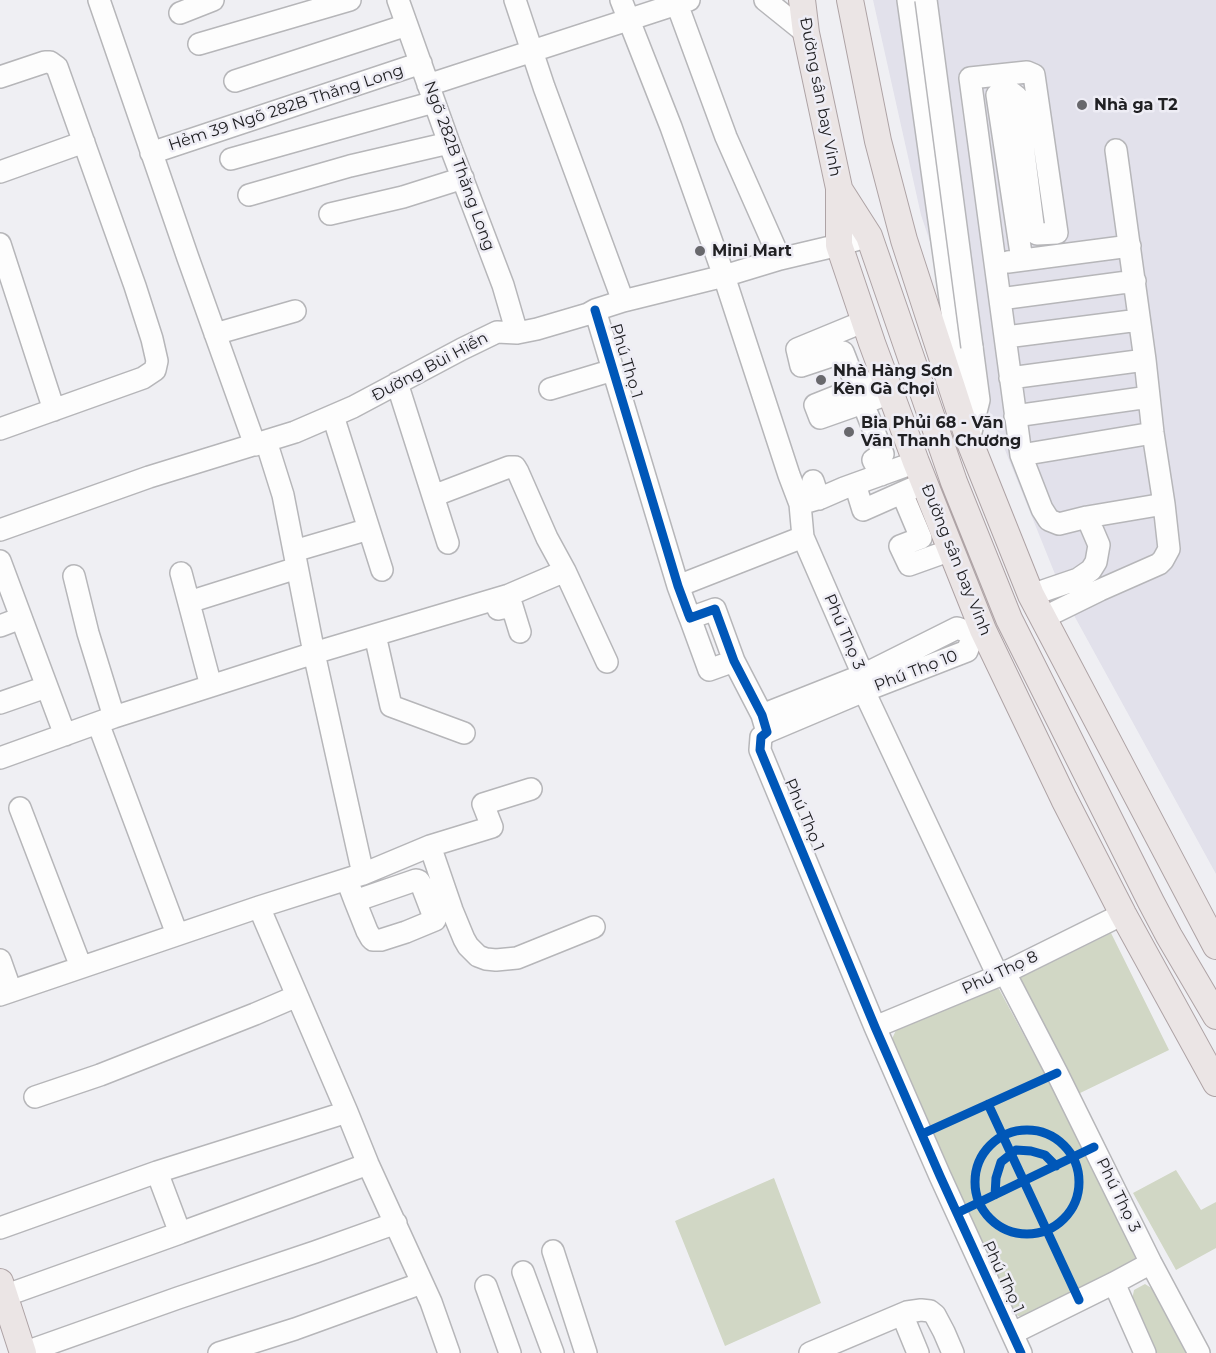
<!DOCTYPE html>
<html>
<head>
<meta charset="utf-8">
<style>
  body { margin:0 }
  canvas { display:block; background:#efeff3 }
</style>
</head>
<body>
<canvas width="1216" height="1353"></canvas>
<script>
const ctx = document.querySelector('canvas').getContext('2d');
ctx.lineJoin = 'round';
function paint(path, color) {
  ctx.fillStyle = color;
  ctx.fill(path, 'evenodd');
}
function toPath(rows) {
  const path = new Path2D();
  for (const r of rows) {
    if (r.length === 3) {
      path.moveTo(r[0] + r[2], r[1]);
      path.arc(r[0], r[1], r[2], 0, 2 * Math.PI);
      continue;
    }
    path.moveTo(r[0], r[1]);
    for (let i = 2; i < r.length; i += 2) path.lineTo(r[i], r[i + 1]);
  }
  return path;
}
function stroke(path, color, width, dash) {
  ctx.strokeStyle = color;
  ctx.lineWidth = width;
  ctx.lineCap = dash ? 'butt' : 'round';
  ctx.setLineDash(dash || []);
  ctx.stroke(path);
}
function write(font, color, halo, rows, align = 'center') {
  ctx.font = font + ' Montserrat,sans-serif';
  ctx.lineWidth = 5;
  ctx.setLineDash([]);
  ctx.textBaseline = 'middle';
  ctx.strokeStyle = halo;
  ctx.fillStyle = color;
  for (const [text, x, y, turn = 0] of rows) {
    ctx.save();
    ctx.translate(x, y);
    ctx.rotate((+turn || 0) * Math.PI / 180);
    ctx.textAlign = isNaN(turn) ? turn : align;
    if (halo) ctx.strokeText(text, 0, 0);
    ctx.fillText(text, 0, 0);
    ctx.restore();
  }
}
paint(toPath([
  [873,0,1216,0,1216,874,1065,599,974,373,921,215]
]), '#e2e1eb');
paint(toPath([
  [1111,933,1169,1050,1076,1095,1018,979],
  [991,987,999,989,1142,1255,1142,1260,1029,1317,1018,1316,1008,1305,892,1039,896,1030],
  [1176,1170,1201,1210,1216,1202,1216,1248,1176,1270,1133,1193],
  [774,1178,821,1303,725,1346,675,1221],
  [1145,1284,1153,1289,1187,1353,1155,1353,1132,1300,1134,1290]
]), '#d1d7c5');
const minor = toPath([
  [99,0,188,258,255,445],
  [398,0,449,143,503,285,517,333],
  [515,0,544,87,623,301],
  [621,0,671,127,724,276,789,475,800,504,803,537,863,675,864,691,998,976],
  [765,0,806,33],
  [908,0,964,398],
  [677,4,726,137,780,259],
  [180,13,213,0],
  [199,44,350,0],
  [0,77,45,62,50,62,57,67,135,286,152,339,157,361,155,370,143,378,0,429],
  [235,81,407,25],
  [428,85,689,0],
  [151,153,421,63],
  [231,159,434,102],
  [0,172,84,142],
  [249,195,350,166,449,143],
  [330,214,403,197,463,178],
  [0,244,54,410],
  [1022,260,997,95,1012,93,1017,97,1034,232,1037,234,1057,233,1034,75,1027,72,970,78,1021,455,1042,509,1049,520,1059,524,1087,517,1164,504],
  [1008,262,1130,246],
  [1000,299,1135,281],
  [595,310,678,586,688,613,690,618,715,609,734,661,762,715,767,732,761,737,760,750,875,1027,940,1176,1021,1353],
  [865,321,797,349,801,366,843,352,883,454,873,460,881,475],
  [215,334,295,311],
  [1006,337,1139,320],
  [885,377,815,405,820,418,891,393],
  [1010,378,1145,360],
  [397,383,448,543],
  [550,389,613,370],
  [333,416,382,570],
  [1015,416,1149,397],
  [969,440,979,400,972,347],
  [1021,455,1153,433],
  [813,481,819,499],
  [855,484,863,510,915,487],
  [902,493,921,538,900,546,909,565,951,550],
  [433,496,509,467,515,467,518,472,547,538,565,571,607,662],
  [800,504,821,498,844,488,916,462],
  [0,530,149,477,295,432,353,407,462,349,497,332,517,333,537,329,588,314,595,310,623,301,724,276,780,259,839,245,869,236],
  [294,551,369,529],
  [0,561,65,735],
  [181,573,211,686],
  [74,576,88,633,114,717],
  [678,586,803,537],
  [1031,595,1078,579,1091,570,1096,562,1099,545,1087,517],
  [495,600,498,609,512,606,520,632],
  [189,602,297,568],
  [690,618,709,670,734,661],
  [1043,618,1100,590,1159,564,1163,560,1169,549,1164,504,1153,433,1145,360,1116,150],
  [0,626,21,618],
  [375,635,391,706,464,733],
  [0,703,46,687],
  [762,715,863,675,957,628,974,634],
  [98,723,177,934],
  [767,732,864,691,967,651,974,634],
  [0,758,114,717,211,686,314,653,509,595,565,571],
  [20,808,81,967],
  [430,846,452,910,464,939,468,946,478,956,486,959,496,960,517,958,594,927],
  [363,874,430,846,492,827,483,804,531,789],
  [347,880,355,901,367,931,371,938,373,940,381,940,406,932,435,920,422,886,419,881,416,880,355,901],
  [259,907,347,1112,368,1164,431,1302,449,1353],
  [0,960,11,991],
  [1005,973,1057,1073,1151,1263,1199,1353],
  [0,995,259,907,363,874,314,653,283,495,266,441],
  [875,1027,998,976,1123,914],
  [35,1097,100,1075,255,1014,297,996],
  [157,1172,180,1233,368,1164],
  [0,1228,157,1172,347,1112],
  [553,1251,586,1353],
  [523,1272,553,1353],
  [1114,1283,1145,1353],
  [486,1286,510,1353],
  [4,1296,180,1233],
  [902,1314,918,1353],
  [1013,1333,1114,1283,1151,1263],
  [23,1353,178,1298,315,1252,396,1223],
  [219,1353,295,1329,422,1283],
  [810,1353,907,1312,921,1310,930,1311,935,1315,944,1332,953,1353]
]);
const major = toPath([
  [802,0,806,33,839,188,839,245,872,343,916,462,983,630,1064,799,1123,914,1216,1083],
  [850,0,878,141,904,240,969,440,1031,595,1216,946],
  [839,189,869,236,954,482,1009,619,1151,902,1169,936,1216,1016],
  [0,1282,23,1353]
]);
stroke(minor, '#b6b6b9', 24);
stroke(major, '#aea3a5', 28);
stroke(minor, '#fdfdfd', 21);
stroke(major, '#ebe5e5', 26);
const minorBridge = toPath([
  [926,0,972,347]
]);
stroke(minorBridge, '#b6b6b9', 24, []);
stroke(minorBridge, '#fdfdfd', 21);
stroke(toPath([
  [595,310,678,586,688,613,690,618,715,609,734,661,762,715,767,732,761,737,760,750,875,1027,940,1176,1021,1353],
  [988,1104,1079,1300],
  [1027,1182,52],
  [922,1134,1057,1073],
  [995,1195,996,1178,1001,1162,1016,1150,1031,1151,1045,1155,1056,1166],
  [957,1213,1094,1147]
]), '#0057b8', 9);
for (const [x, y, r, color] of [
  [1082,105,6,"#68686c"],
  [700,251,6,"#68686c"],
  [821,380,6,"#68686c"],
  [849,432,6,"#68686c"]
]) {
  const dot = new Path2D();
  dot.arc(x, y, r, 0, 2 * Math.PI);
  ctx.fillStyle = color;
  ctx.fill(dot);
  stroke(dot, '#eeedf5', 2);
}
write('16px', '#202023', '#eeedf5', [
  ["Đường sân bay Vinh",820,97,79],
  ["Hẻm 39 Ngõ 282B Thăng Long",286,108,-18],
  ["Ngõ 282B Thăng Long",459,166,70],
  ["Phú Thọ 1",626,361,73],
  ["Đường Bùi Hiển",430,367,-28],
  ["Đường sân bay Vinh",956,560,68],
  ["Phú Thọ 3",844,632,67],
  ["Phú Thọ 10",916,671,-21],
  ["Phú Thọ 1",804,815,67],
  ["Phú Thọ 8",1000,973,-25],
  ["Phú Thọ 3",1118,1195,64],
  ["Phú Thọ 1",1003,1277,65]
]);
write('bold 16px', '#202023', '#eeedf5', [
  ["Nhà ga T2",1094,105],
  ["Mini Mart",712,251],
  ["Nhà Hàng Sơn",833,371],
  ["Kèn Gà Chọi",833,389],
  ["Bia Phủi 68 - Văn",861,423],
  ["Văn Thanh Chương",861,441]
], 'left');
</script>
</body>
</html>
